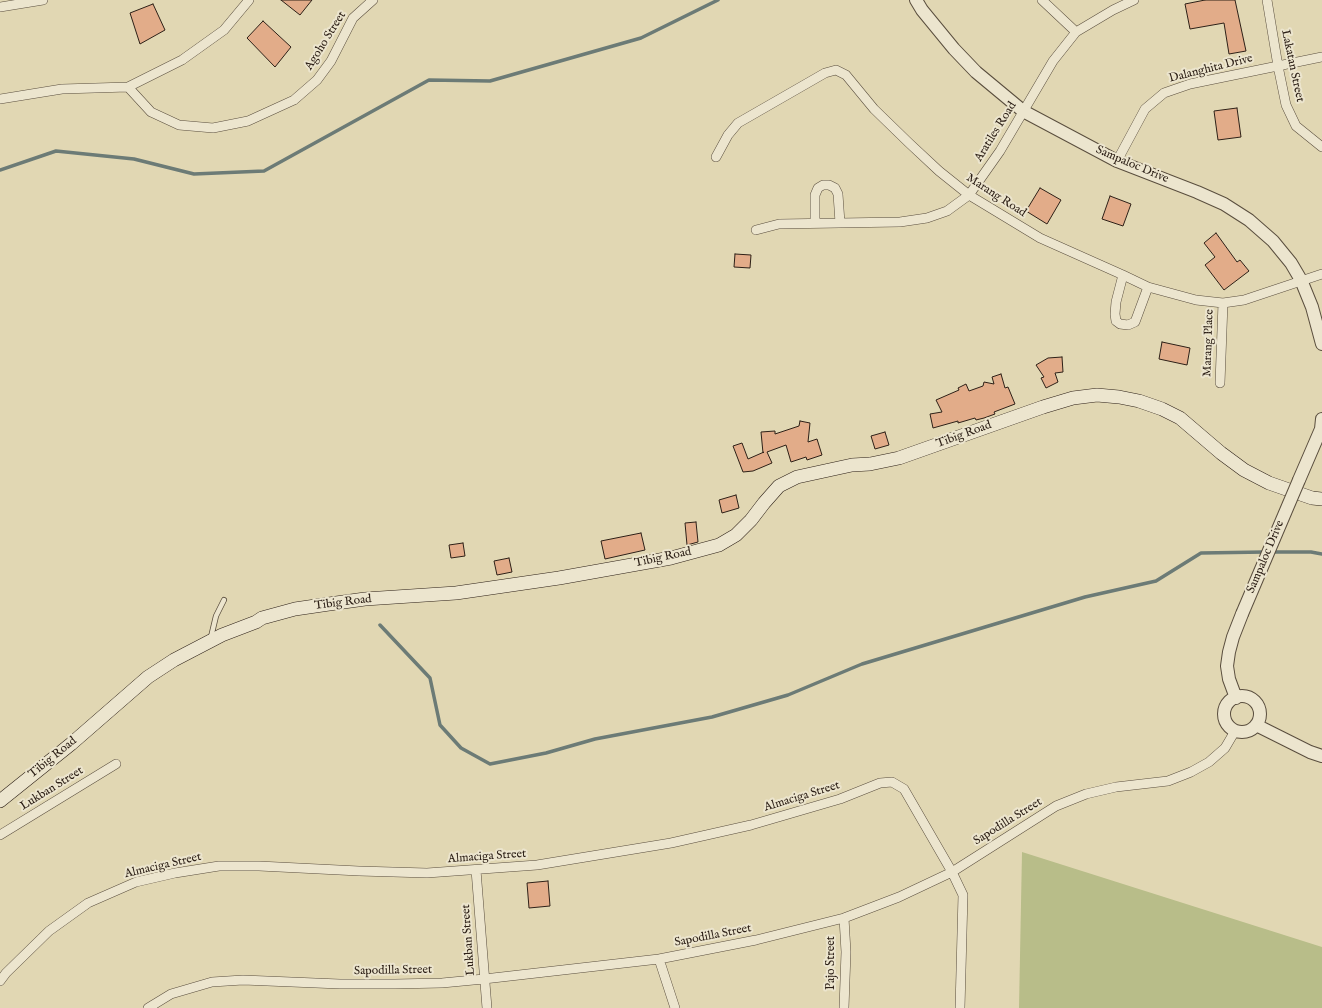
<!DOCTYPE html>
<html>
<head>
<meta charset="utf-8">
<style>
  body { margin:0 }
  canvas { display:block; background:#e1d7b3 }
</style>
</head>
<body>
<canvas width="1322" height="1008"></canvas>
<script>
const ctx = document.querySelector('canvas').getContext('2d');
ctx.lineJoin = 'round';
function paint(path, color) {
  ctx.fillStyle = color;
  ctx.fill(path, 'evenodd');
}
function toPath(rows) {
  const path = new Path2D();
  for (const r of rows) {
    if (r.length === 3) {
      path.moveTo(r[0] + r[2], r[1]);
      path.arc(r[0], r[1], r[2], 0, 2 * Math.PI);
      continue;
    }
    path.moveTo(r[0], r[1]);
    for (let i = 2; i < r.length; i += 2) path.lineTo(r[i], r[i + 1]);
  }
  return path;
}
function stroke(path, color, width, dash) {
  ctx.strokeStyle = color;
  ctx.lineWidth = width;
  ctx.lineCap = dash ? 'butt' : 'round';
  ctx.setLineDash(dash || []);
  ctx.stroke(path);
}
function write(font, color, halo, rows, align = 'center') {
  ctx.font = font + ' "IM FELL English",serif';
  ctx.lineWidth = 4;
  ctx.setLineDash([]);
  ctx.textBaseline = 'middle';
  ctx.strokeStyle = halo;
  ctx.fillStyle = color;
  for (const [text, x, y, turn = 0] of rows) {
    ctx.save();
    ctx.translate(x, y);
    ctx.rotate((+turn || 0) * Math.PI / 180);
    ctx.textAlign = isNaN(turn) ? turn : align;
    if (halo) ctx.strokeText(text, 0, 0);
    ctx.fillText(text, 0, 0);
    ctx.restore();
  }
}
paint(toPath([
  [1022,852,1322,947,1322,1008,1019,1008]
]), '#b8bd89');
stroke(toPath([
  [0,170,56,151,134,159,194,174,264,171,429,80,490,81,641,38,718,0],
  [1271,552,1311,552,1322,554],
  [380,625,430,678,440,725,461,748,490,764,546,753,595,739,712,717,788,695,862,664,1085,597,1156,581,1201,553,1265,552]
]), '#6c7b76', 3.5);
const building = toPath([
  [281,0,312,0,300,15,281,0],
  [1205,0,1235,0,1246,51,1229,54,1224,23,1190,29,1185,4,1205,0],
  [153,4,165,30,140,44,130,13,153,4],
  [263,21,291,47,275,67,247,38,263,21],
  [1237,108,1241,137,1218,140,1214,111,1237,108],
  [1040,188,1061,200,1047,224,1026,211,1040,188],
  [1110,196,1131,204,1123,226,1102,219,1110,196],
  [1216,233,1237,262,1240,260,1249,271,1224,290,1205,265,1215,257,1204,243,1216,233],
  [735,254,751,255,750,268,734,267,735,254],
  [1162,342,1190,348,1187,365,1159,359,1162,342],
  [1062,357,1063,372,1055,373,1058,382,1046,388,1041,378,1044,377,1036,365,1048,358,1062,357],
  [1001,374,1005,388,1008,387,1015,404,994,412,995,414,984,418,976,420,975,418,958,423,958,421,933,428,930,414,942,412,936,400,959,390,958,388,966,384,969,391,983,386,984,382,994,384,992,377,1001,374],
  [800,421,810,423,808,442,817,439,822,455,807,460,806,457,791,462,786,445,767,452,772,463,753,471,743,472,733,446,742,443,748,459,764,452,763,453,761,432,775,431,775,434,799,426,800,421],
  [885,432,889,445,875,449,871,436,885,432],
  [736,495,739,508,722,513,719,500,736,495],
  [696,522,698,542,687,545,685,523,696,522],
  [641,533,645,550,605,559,601,541,641,533],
  [463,543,465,556,451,558,449,545,463,543],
  [509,558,512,572,497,575,494,561,509,558],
  [548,881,550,906,529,908,527,883,548,881]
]);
paint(building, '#e2ac89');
stroke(building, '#2d2017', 1);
const service = toPath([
  [211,637,216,616,224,600]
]);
const minor = toPath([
  [1042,0,1076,32],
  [1267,0,1278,66,1286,105,1296,126,1322,147],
  [0,7,43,0],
  [128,87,151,112,179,125,213,128,248,121,294,100,317,80,331,61,353,18,373,0],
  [0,99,62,89,128,87,182,60,224,30,249,0],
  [716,157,728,135,738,123,825,73,836,70,846,75,874,109,909,143,939,171,969,195,1040,238,1123,275,1148,287,1196,300,1223,303,1244,300,1322,274],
  [1117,161,1145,109,1164,93,1190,84,1322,57],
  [815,222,815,195,818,188,823,185,829,185,835,188,838,194,840,223],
  [756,230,779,224,900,222,927,218,947,211,969,195,1000,151,1053,61,1076,32,1113,10,1134,0],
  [1123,275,1116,302,1115,314,1116,321,1120,324,1128,325,1135,322,1148,287],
  [1220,383,1223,303],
  [0,835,116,764],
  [476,870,487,1008],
  [844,918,846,952,844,1008],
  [659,959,675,1008],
  [0,981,6,973,49,931,88,903,136,882,175,873,219,866,259,866,359,871,427,873,537,865,671,843,751,825,840,799,880,783,892,782,904,789,952,872,963,895,960,1008],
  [148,1008,171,994,212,982,243,980,340,984,395,984,442,983,484,979,659,959,756,940,844,918,899,897,952,872,1056,806,1086,794,1116,787,1168,781,1191,772,1209,762,1225,748,1235,731]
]);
const tertiary = toPath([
  [916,0,922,10,954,49,976,72,1023,111,1117,161,1197,192,1224,204,1249,220,1273,241,1291,263,1301,280,1312,307,1322,344],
  [1299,480,1321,429,1322,419],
  [1242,714,18],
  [1236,698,1229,679,1227,666,1229,652,1233,637,1242,614],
  [1256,725,1310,752,1322,756]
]);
const secondary = toPath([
  [0,801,71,744,148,677,174,660,222,635,256,622,262,618,295,609,329,604,365,599,456,593,559,578,671,558,719,545,736,535,751,520,764,503,779,486,797,477,852,465,870,464,899,458,1043,407,1073,398,1097,395,1119,397,1139,401,1162,409,1180,418,1221,453,1244,470,1269,483,1312,498,1322,499]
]);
stroke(service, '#5a4e3e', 6);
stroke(minor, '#5a4e3e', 10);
stroke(tertiary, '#5a4e3e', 14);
stroke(secondary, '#2d2017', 14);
stroke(service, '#ece5ce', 4.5);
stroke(minor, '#ece5ce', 9);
stroke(tertiary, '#ece5ce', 12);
stroke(secondary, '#ece5ce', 13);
const tertiaryBridge = toPath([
  [1242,614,1299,480]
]);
stroke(tertiaryBridge, '#5a4e3e', 14, []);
stroke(tertiaryBridge, '#ece5ce', 12);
write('12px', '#2d2017', '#ece5ce', [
  ["Agoho Street",326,41,-58],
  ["Lakatan Street",1292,66,78],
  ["Dalanghita Drive",1211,69,-14],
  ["Aratiles Road",996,132,-58],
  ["Sampaloc Drive",1132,165,23],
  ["Marang Road",996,196,33],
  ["Marang Place",1209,343,-88],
  ["Tibig Road",964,435,-20],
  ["Sampaloc Drive",1266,557,-67],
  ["Tibig Road",663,558,-12],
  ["Tibig Road",343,603,-7],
  ["Tibig Road",53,758,-39],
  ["Lukban Street",52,789,-32],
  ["Almaciga Street",802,797,-17],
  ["Sapodilla Street",1008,822,-32],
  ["Almaciga Street",487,857,-4],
  ["Almaciga Street",163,866,-13],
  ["Sapodilla Street",713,936,-11],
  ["Lukban Street",469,940,-94],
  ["Pajo Street",832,963,-90],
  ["Sapodilla Street",393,971,-1]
]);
</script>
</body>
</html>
